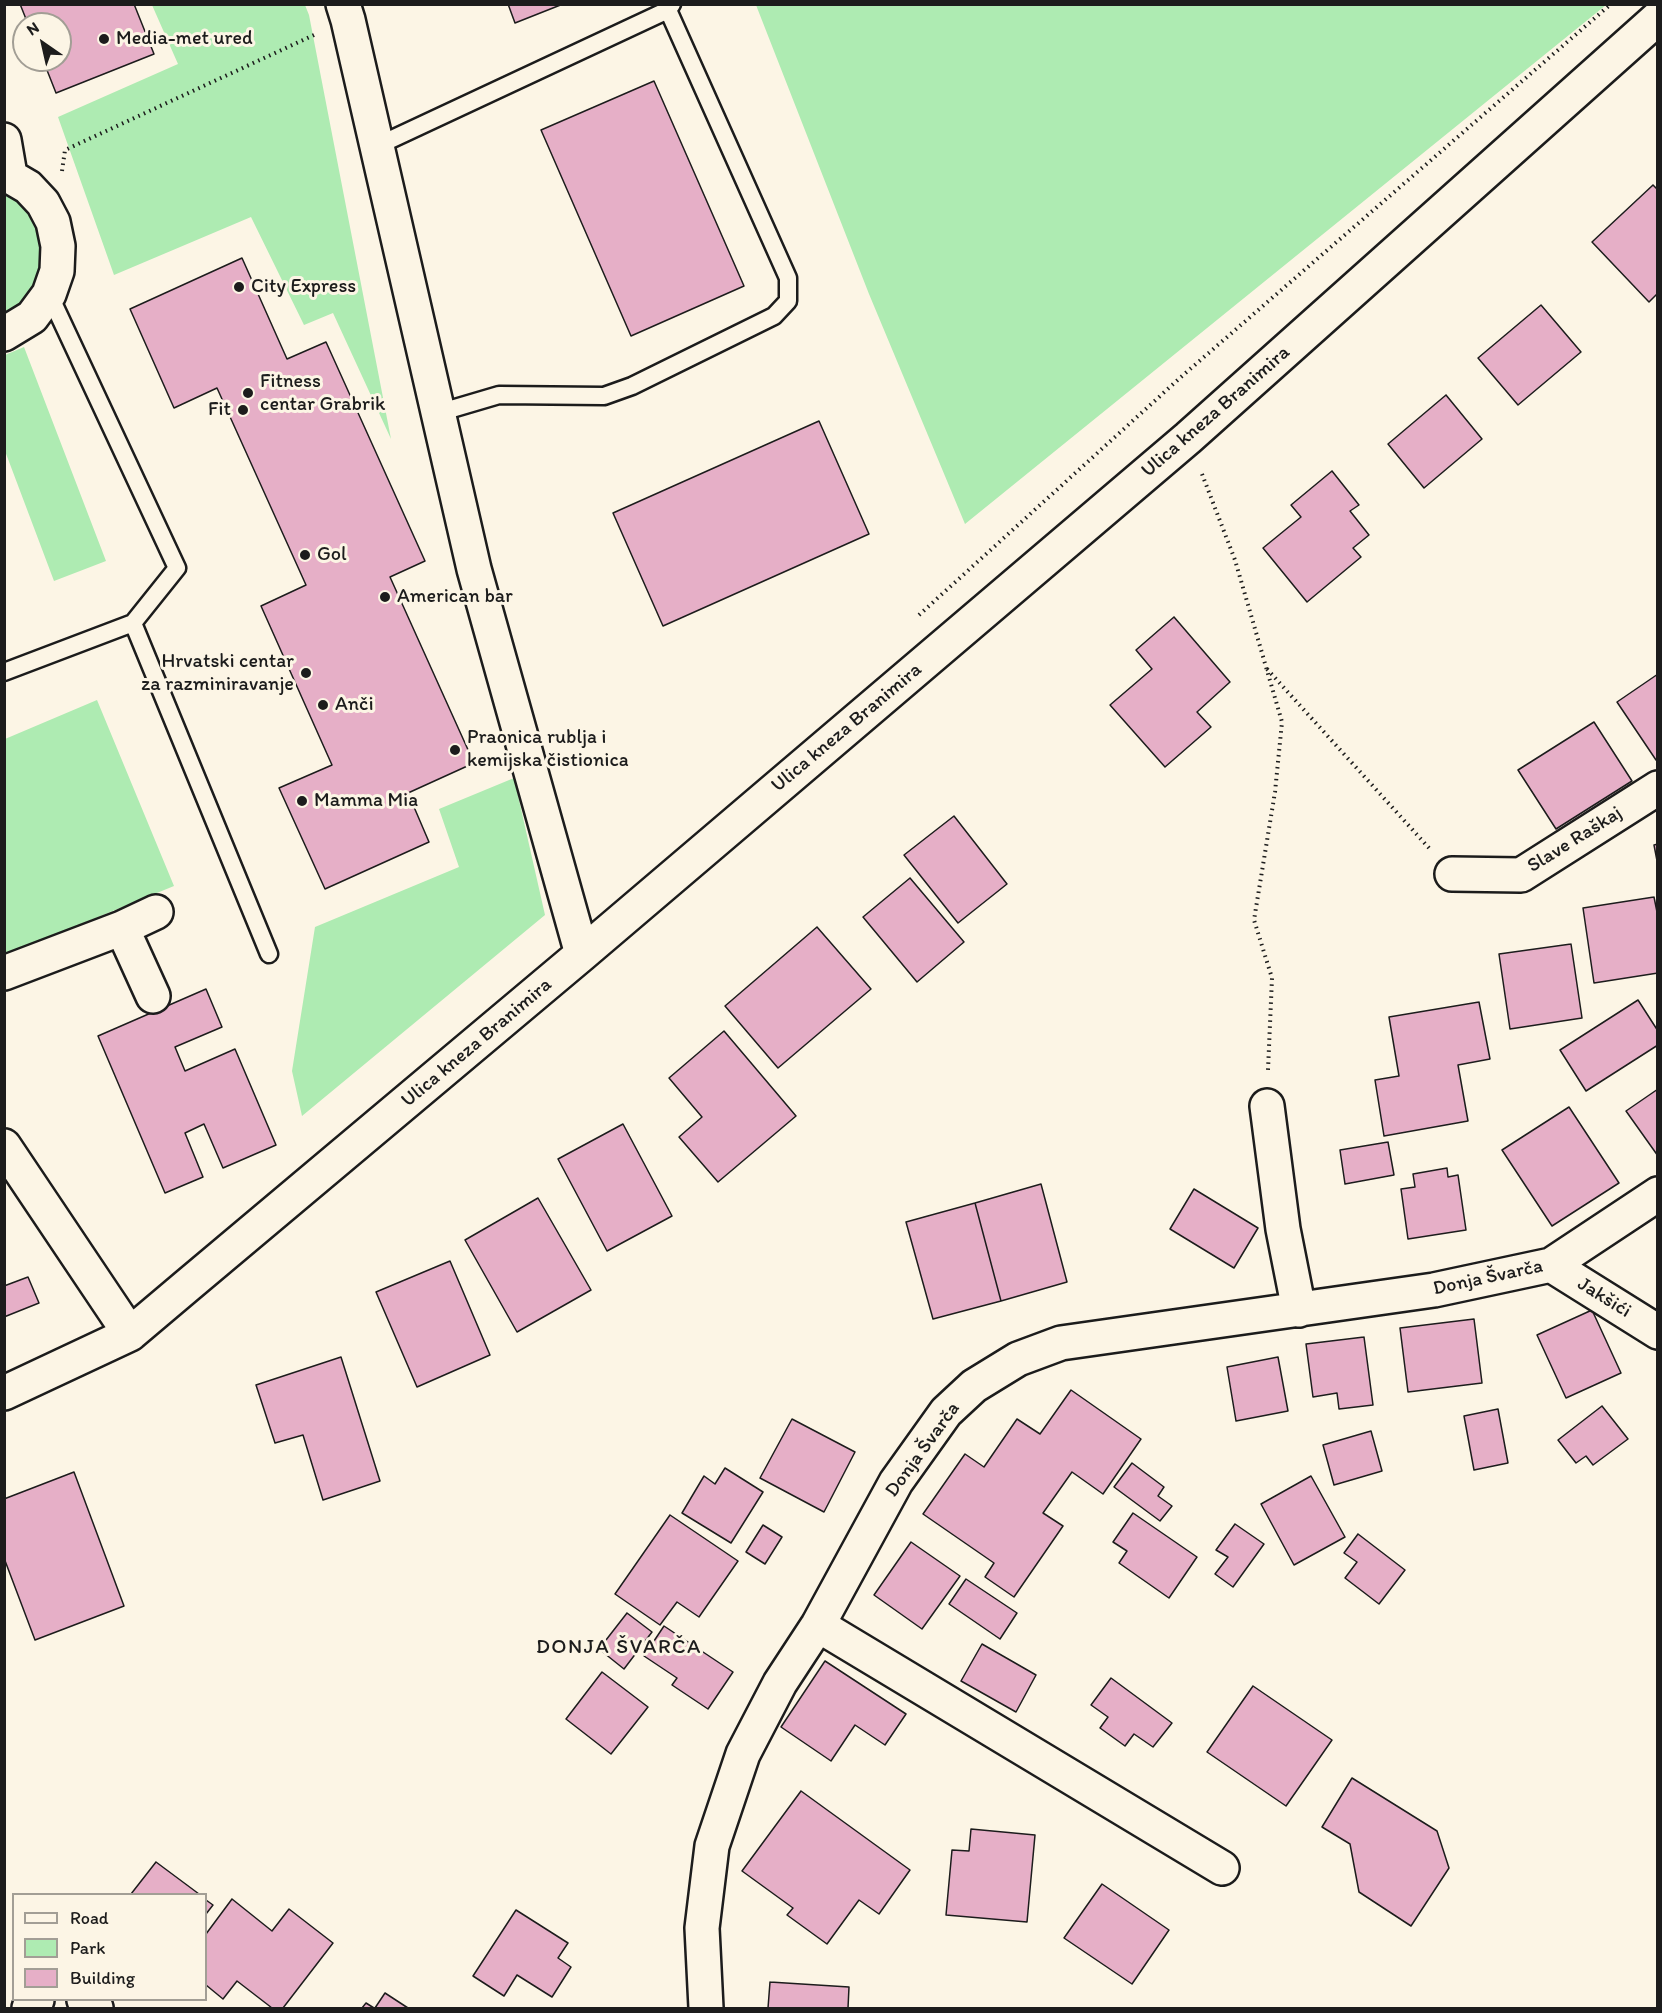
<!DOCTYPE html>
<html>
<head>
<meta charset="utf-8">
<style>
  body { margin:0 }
  #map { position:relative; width:1662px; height:2013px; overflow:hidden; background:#fcf5e5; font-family:Itim,sans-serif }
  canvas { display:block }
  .frame { position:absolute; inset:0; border:6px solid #1c1c1c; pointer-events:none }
  .legend { position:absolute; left:12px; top:1893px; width:195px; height:108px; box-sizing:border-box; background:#fcf5e5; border:2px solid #a29e95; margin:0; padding:8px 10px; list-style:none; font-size:18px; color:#1c1c1c }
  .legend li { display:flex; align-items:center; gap:12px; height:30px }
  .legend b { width:30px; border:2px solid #a29e95 }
  .north { position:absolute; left:12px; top:12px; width:60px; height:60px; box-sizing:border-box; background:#fcf5e5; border:2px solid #a29e95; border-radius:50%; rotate:326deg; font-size:16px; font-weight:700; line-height:24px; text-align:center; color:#1c1c1c }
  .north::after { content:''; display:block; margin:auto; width:21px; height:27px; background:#1c1c1c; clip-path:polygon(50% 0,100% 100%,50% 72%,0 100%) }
</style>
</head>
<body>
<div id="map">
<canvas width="1662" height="2013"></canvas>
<div class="frame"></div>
<ul class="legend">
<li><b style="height:8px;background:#fcf5e5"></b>Road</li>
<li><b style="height:16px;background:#aeebb2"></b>Park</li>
<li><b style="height:16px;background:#e6afc7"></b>Building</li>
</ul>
<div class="north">N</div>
</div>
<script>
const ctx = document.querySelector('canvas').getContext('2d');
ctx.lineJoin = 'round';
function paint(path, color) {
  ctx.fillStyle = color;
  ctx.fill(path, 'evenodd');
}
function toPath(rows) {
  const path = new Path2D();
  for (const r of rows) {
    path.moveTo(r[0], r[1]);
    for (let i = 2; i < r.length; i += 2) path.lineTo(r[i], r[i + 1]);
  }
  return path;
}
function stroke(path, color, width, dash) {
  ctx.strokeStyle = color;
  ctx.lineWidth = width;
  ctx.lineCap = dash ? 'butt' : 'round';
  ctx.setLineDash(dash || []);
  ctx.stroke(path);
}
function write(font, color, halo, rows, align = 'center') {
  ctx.font = font + ' Itim,sans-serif';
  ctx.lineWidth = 6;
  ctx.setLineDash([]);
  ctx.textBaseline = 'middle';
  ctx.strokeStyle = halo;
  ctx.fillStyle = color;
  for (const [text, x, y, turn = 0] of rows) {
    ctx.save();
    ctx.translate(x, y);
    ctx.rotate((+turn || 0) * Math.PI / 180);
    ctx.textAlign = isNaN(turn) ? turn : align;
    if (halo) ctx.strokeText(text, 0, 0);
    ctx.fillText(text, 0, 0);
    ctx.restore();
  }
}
paint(toPath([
  [152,5,305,5,309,15,391,439,333,313,304,325,251,217,114,275,58,117,178,64],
  [756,5,1606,5,965,524,869,294],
  [5,187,31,210,41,233,43,257,36,281,22,301,5,315],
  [24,347,106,561,54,581,5,451,5,355],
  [97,700,174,886,5,955,5,739],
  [514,778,545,915,302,1116,292,1071,315,927,459,867,439,809]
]), '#aeebb2');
const building = toPath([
  [20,4,134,4,154,54,56,93,43,60,60,60,60,24,28,24,20,4],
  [508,4,563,4,515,23,508,4],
  [654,81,744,286,631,336,541,130,654,81],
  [1653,185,1658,190,1658,293,1649,302,1592,242,1653,185],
  [242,258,287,359,326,342,425,561,390,577,474,763,408,793,429,842,325,889,279,788,332,765,261,606,306,585,217,388,174,408,130,309,242,258],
  [1541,305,1581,352,1518,405,1478,358,1541,305],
  [1446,395,1482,439,1424,488,1388,444,1446,395],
  [819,421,869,534,663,626,613,513,819,421],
  [1332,471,1359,505,1350,511,1369,535,1353,548,1361,557,1307,602,1263,548,1301,517,1291,505,1332,471],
  [1174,617,1230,682,1197,712,1211,727,1165,767,1110,705,1152,669,1136,650,1174,617],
  [1658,674,1658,759,1656,760,1617,702,1658,674],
  [1594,722,1632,781,1556,829,1518,770,1594,722],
  [954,816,1007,884,958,923,904,855,954,816],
  [1658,844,1658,866,1654,845,1658,844],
  [910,878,964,942,917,982,863,917,910,878],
  [1654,897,1658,917,1658,973,1594,983,1583,908,1654,897],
  [817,927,871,989,778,1068,725,1006,817,927],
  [1571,944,1582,1018,1510,1029,1499,954,1571,944],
  [206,989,222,1027,175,1047,185,1071,235,1049,276,1145,223,1168,204,1124,185,1133,203,1177,165,1193,98,1036,206,989],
  [1638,1000,1658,1031,1658,1045,1586,1091,1560,1050,1638,1000],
  [1479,1002,1490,1059,1458,1065,1468,1121,1384,1136,1375,1080,1399,1076,1389,1017,1479,1002],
  [724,1031,796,1116,718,1182,679,1137,702,1117,669,1078,724,1031],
  [1658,1089,1658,1156,1626,1111,1658,1089],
  [1569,1107,1619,1183,1552,1226,1502,1150,1569,1107],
  [623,1124,672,1216,607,1251,558,1159,623,1124],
  [1388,1142,1394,1175,1345,1184,1340,1150,1388,1142],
  [1447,1168,1448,1177,1458,1175,1466,1230,1408,1239,1401,1189,1415,1187,1413,1174,1447,1168],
  [1041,1184,1067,1282,1001,1301,975,1203,1041,1184],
  [1194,1189,1258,1228,1234,1268,1170,1229,1194,1189],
  [538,1198,591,1290,517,1332,465,1240,538,1198],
  [975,1203,1001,1301,933,1319,906,1222,975,1203],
  [450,1261,490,1355,417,1387,376,1292,450,1261],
  [28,1277,39,1303,4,1317,4,1286,28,1277],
  [1592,1310,1621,1373,1566,1398,1537,1335,1592,1310],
  [1474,1319,1482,1383,1408,1392,1400,1328,1474,1319],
  [1364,1337,1373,1405,1339,1409,1337,1393,1313,1397,1306,1344,1364,1337],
  [341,1357,380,1481,323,1500,303,1435,275,1443,256,1385,341,1357],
  [1278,1357,1288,1411,1236,1421,1227,1367,1278,1357],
  [1071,1390,1141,1439,1103,1494,1072,1472,1043,1513,1063,1526,1014,1597,985,1577,994,1563,923,1514,965,1454,984,1467,1017,1419,1040,1434,1071,1390],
  [1602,1406,1628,1439,1593,1465,1586,1456,1576,1463,1558,1440,1602,1406],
  [1498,1409,1508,1463,1474,1470,1464,1416,1498,1409],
  [792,1419,855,1452,824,1512,760,1478,792,1419],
  [1371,1431,1382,1471,1334,1485,1323,1445,1371,1431],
  [1132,1463,1164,1487,1158,1496,1172,1506,1160,1521,1114,1487,1132,1463],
  [725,1468,763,1492,731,1543,682,1513,704,1476,715,1484,725,1468],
  [74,1472,124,1606,35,1640,4,1558,4,1499,74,1472],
  [1311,1476,1345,1537,1294,1565,1261,1504,1311,1476],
  [1133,1513,1197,1557,1169,1598,1119,1563,1127,1551,1113,1542,1133,1513],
  [670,1515,738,1561,699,1617,677,1602,660,1625,615,1594,670,1515],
  [1235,1524,1264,1544,1233,1587,1215,1574,1228,1557,1216,1550,1235,1524],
  [763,1525,782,1537,765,1564,746,1552,763,1525],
  [1358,1534,1405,1570,1379,1604,1345,1578,1357,1562,1344,1553,1358,1534],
  [911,1542,960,1576,922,1629,874,1595,911,1542],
  [966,1579,1017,1613,1000,1639,949,1604,966,1579],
  [627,1613,652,1632,624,1669,599,1649,627,1613],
  [664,1626,733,1672,708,1709,672,1685,677,1678,644,1656,664,1626],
  [982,1644,1036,1675,1016,1712,961,1681,982,1644],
  [825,1661,906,1714,885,1745,855,1725,831,1761,781,1727,825,1661],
  [602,1672,648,1707,611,1754,566,1719,602,1672],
  [1111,1678,1172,1723,1153,1747,1134,1734,1125,1746,1100,1728,1108,1717,1091,1705,1111,1678],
  [1253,1686,1332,1740,1286,1806,1207,1752,1253,1686],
  [1352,1778,1437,1831,1449,1868,1411,1926,1359,1892,1350,1844,1322,1827,1352,1778],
  [801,1791,910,1870,879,1914,859,1900,827,1944,787,1915,793,1908,742,1871,801,1791],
  [971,1829,1035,1835,1027,1922,946,1915,952,1850,969,1851,971,1829],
  [156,1862,199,1894,131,1894,156,1862],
  [1102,1884,1169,1930,1132,1984,1064,1938,1102,1884],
  [232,1899,272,1931,289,1909,333,1943,283,2008,272,2008,237,1981,223,1999,206,1985,206,1934,232,1899],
  [206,1900,213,1905,206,1914,206,1900],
  [516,1910,568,1943,558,1958,571,1967,552,1997,517,1975,504,1996,473,1976,516,1910],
  [770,1982,849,1987,848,2008,768,2008,770,1982],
  [385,1993,408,2008,375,2008,385,1993],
  [366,2003,374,2008,362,2008,366,2003]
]);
paint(building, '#e6afc7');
stroke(building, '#1c1c1c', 1.5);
const service = toPath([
  [377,146,668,10,672,4],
  [438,413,499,395,604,396,632,386,774,316,788,301,788,278,668,10],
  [133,623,269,954],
  [4,672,133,623,177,568,49,294]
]);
const minor = toPath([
  [343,4,348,20,474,569,582,954],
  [4,140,10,175],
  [4,173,28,187,43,203,53,222,58,246,57,271,49,294,32,317,4,334],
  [1452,874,1521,875,1658,788],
  [122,928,153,996],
  [4,973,122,928,156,912],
  [1267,1106,1283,1229,1299,1310],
  [4,1146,130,1334],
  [1551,1265,1658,1332],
  [4,1393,130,1334,188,1285,582,954,1188,438,1658,18],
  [818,1625,1222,1868],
  [84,2000,96,2008],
  [29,2008,37,2000],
  [706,2008,702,1928,712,1846,743,1754,780,1683,818,1625,896,1482,946,1412,974,1386,1018,1359,1061,1343,1434,1290,1551,1265,1658,1194]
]);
stroke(service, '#1c1c1c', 21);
stroke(minor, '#1c1c1c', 38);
stroke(toPath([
  [62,171,65,150,314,35],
  [1202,474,1235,560,1282,722,1275,792,1254,920,1272,978,1268,1070],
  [919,615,1181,377,1611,4],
  [1267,669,1429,848]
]), '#1c1c1c', 4, [1.5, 4.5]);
stroke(service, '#fcf5e5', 16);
stroke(minor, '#fcf5e5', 33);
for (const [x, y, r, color] of [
  [104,39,6,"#1c1c1c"],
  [239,287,6,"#1c1c1c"],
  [248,393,6,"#1c1c1c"],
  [243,410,6,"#1c1c1c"],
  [305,555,6,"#1c1c1c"],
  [385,597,6,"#1c1c1c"],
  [306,673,6,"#1c1c1c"],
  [323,705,6,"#1c1c1c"],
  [455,750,6,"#1c1c1c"],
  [302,801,6,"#1c1c1c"]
]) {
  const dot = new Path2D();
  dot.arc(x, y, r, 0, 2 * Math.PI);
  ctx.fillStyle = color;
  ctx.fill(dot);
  stroke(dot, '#fcf5e5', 2);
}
write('20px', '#1c1c1c', '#fcf5e5', [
  ["Media-met ured",116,39],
  ["City Express",251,287],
  ["Fitness",260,382],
  ["centar Grabrik",260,405],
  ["Fit",231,410,"right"],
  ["Gol",317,555],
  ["American bar",397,597],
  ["Hrvatski centar",294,662,"right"],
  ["za razminiravanje",294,685,"right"],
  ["Anči",335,705],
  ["Praonica rublja i",467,738],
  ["kemijska čistionica",467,761],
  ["Mamma Mia",314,801]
], 'left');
write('20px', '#1c1c1c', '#fcf5e5', [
  ["Ulica kneza Branimira",1216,412,-41],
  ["Ulica kneza Branimira",847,728,-40],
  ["Slave Raškaj",1575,840,-32],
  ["Ulica kneza Branimira",477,1043,-40],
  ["Donja Švarča",1488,1278,-12],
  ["Jakšići",1604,1298,32],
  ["Donja Švarča",923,1450,-54]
]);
ctx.letterSpacing = '1.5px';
write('21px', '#1c1c1c', '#fcf5e5', [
  ["DONJA ŠVARČA",619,1648]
]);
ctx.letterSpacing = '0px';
</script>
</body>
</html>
